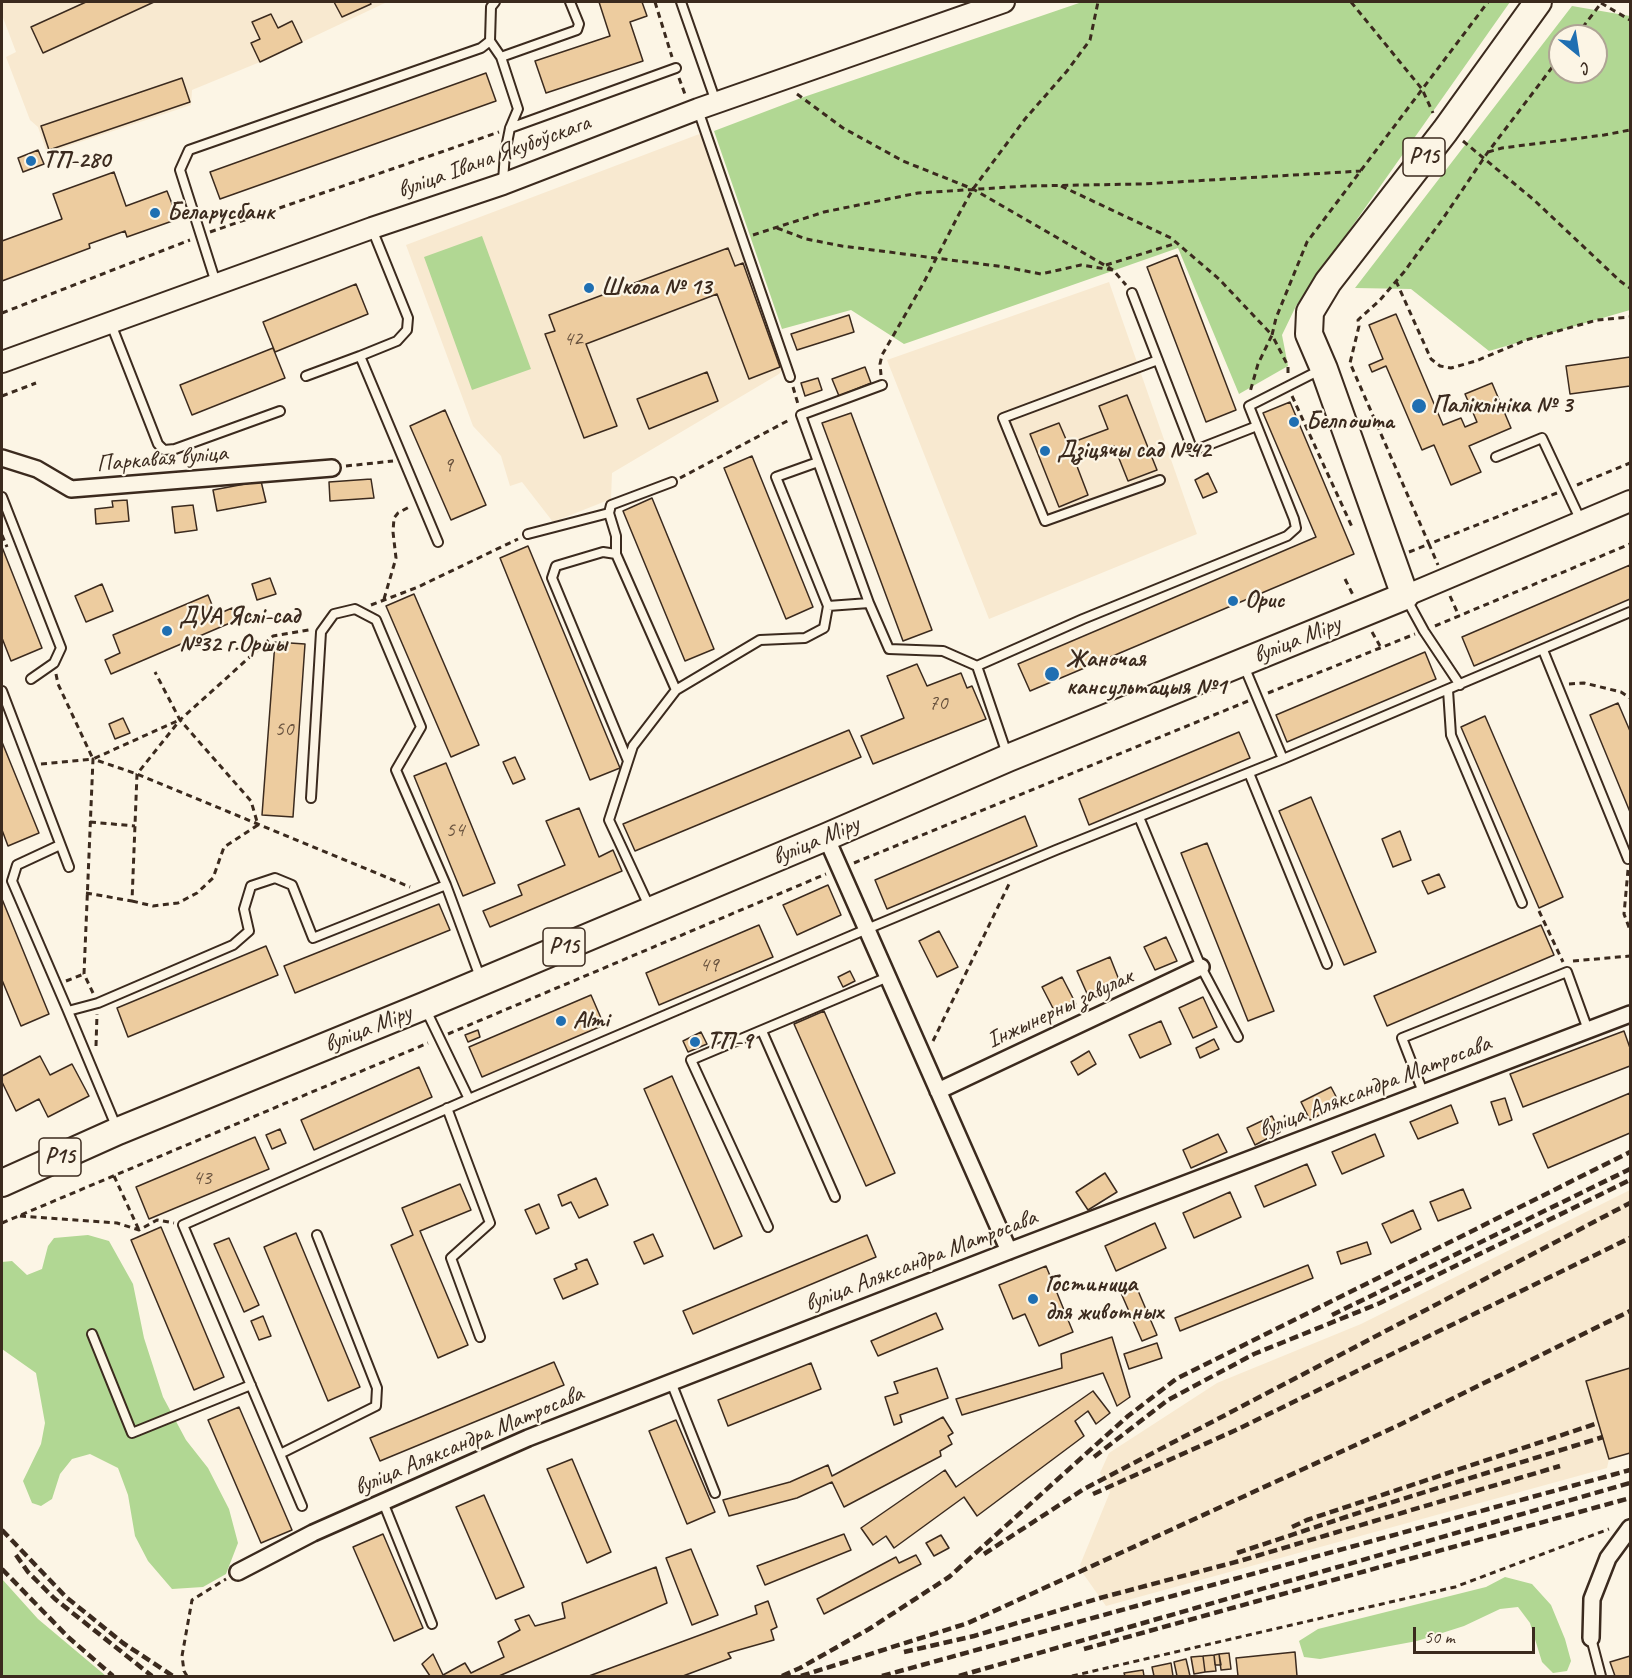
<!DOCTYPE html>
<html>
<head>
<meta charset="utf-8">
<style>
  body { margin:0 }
  #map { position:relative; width:1632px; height:1678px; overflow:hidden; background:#fcf5e5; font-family:Caveat,sans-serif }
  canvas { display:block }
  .frame { position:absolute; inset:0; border:3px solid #3b2a1e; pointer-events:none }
  .north { position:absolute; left:1548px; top:24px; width:60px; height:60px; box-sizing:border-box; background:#fcf5e5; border:2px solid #afa495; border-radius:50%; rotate:150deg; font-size:16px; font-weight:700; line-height:24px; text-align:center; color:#3b2a1e }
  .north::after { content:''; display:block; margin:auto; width:21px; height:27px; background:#1f6fb2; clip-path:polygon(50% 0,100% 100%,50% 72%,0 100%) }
  .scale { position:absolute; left:1413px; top:1627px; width:122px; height:27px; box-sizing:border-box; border:3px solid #3b2a1e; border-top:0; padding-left:8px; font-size:18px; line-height:21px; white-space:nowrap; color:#3b2a1e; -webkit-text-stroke:4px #fcf5e5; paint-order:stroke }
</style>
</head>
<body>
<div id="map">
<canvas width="1632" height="1678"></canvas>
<div class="frame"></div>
<div class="north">С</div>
<div class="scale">50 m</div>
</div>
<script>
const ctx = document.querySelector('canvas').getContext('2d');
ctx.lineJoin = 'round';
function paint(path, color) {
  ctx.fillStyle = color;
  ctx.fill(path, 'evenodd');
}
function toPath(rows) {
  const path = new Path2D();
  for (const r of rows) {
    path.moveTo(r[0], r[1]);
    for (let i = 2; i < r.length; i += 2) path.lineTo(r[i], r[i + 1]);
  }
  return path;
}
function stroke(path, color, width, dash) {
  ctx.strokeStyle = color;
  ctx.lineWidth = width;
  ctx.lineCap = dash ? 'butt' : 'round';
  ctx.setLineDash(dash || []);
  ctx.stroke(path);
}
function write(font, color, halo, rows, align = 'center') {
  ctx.font = font + ' Caveat,sans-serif';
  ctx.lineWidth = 4.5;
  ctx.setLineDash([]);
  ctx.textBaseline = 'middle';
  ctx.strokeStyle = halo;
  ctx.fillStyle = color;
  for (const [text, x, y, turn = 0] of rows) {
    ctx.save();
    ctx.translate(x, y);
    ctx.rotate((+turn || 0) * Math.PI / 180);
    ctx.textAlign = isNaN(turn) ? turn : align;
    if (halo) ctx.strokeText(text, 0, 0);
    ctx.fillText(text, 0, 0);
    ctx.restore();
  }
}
paint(toPath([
  [2,2,387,2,260,62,192,90,191,105,47,153,38,127,30,120,6,57,16,52,2,15],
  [702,133,783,369,779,374,612,473,611,499,553,522,522,482,510,486,501,456,473,426,406,245],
  [1109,282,1197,534,989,619,887,360],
  [1630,1190,1630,1453,1609,1459,1607,1468,1106,1606,1082,1572,1080,1565,1110,1492,1100,1473,1109,1453,1217,1383,1361,1324]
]), '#f8e9d0');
paint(toPath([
  [1082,2,1510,2,1296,306,1282,335,1288,366,1239,394,1178,248,904,344,851,310,782,329,714,131,801,98],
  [1572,6,1630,16,1630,310,1489,351,1411,289,1355,288],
  [1560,36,1596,36,1596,72,1560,72],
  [482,236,531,369,472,390,424,257],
  [88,1235,109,1241,133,1284,144,1338,163,1397,186,1440,208,1468,229,1509,238,1543,226,1574,203,1587,172,1589,148,1561,135,1536,128,1495,118,1468,90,1454,72,1459,60,1474,52,1499,41,1506,32,1503,23,1481,41,1444,45,1423,36,1373,2,1349,2,1262,12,1261,27,1275,42,1269,48,1246,54,1238],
  [1505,1577,1532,1584,1551,1605,1565,1639,1571,1661,1567,1671,1553,1673,1542,1662,1530,1623,1518,1607,1500,1609,1464,1626,1417,1641,1320,1659,1304,1657,1299,1641,1318,1629,1486,1587],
  [2,1579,38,1619,106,1676,2,1676]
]), '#b1d793');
const building = toPath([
  [86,2,154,2,43,53,31,27,86,2],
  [334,2,370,2,371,4,342,17,334,2],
  [599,2,642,2,647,16,630,22,643,61,546,93,535,61,610,36,599,2],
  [271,14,278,28,292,21,302,42,260,62,251,43,260,39,252,22,271,14],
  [486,73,496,101,220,199,210,172,486,73],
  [182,78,190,102,49,150,41,126,182,78],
  [38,150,44,164,23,172,18,158,38,150],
  [114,172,126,206,167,191,178,219,127,237,125,231,89,244,90,248,2,281,2,241,62,219,53,194,114,172],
  [728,248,735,266,743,263,780,367,749,379,717,294,586,344,617,426,584,438,545,334,555,331,549,315,728,248],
  [1177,255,1236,410,1206,422,1147,267,1177,255],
  [356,284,368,314,275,352,263,322,356,284],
  [1396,314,1443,425,1461,418,1465,427,1477,422,1465,394,1492,383,1511,428,1469,446,1481,472,1451,485,1434,445,1422,450,1386,366,1372,372,1369,365,1383,359,1369,325,1396,314],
  [849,315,854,332,797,350,791,334,849,315],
  [273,348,285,378,192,415,180,385,273,348],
  [1630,357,1630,386,1570,394,1566,366,1630,357],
  [865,367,871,383,839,396,832,379,865,367],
  [707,372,718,401,649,429,637,399,707,372],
  [818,378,822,390,805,396,801,383,818,378],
  [1127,395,1157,470,1128,481,1114,446,1075,461,1088,495,1059,507,1030,434,1059,423,1068,444,1108,429,1099,406,1127,395],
  [1290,402,1354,554,1030,691,1018,664,1316,537,1263,413,1290,402],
  [445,410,486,505,451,520,410,426,445,410],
  [851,413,932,630,903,641,822,423,851,413],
  [752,456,813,607,786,619,724,468,752,456],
  [1208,473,1217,492,1203,498,1195,480,1208,473],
  [371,479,374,498,330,501,329,482,371,479],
  [261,481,266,502,217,511,213,490,261,481],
  [652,498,714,649,685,661,623,511,652,498],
  [127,500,129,521,96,524,95,509,113,507,112,501,127,500],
  [193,505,197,530,175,533,172,507,193,505],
  [528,546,620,768,590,780,500,558,528,546],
  [2,547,42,648,11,661,2,638,2,547],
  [1630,565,1630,599,1474,666,1462,637,1630,565],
  [270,578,276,594,257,600,252,584,270,578],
  [102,584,113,611,86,622,75,596,102,584],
  [414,594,479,745,451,757,386,606,414,594],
  [208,595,216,615,232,608,237,620,111,674,105,660,120,653,113,635,208,595],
  [275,642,305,644,293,817,262,815,275,642],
  [1425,652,1436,679,1287,742,1276,715,1425,652],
  [917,664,927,686,961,673,967,688,972,686,986,719,873,764,861,736,904,718,887,676,917,664],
  [1618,703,1630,731,1630,812,1590,715,1618,703],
  [1485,716,1563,897,1539,908,1461,727,1485,716],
  [123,718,130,733,115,739,109,724,123,718],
  [849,730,861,757,635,851,623,824,849,730],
  [1239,732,1250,758,1089,825,1079,799,1239,732],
  [2,742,39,833,8,846,2,830,2,742],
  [515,757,525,779,513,784,503,762,515,757],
  [446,763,495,883,463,896,414,776,446,763],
  [1311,797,1376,952,1344,965,1279,811,1311,797],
  [579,808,599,857,613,850,622,871,490,927,483,911,522,895,518,885,565,865,546,821,579,808],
  [1025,816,1037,846,887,909,875,880,1025,816],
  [1400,831,1411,860,1393,867,1382,839,1400,831],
  [1207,843,1274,1011,1248,1021,1181,853,1207,843],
  [1439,874,1445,887,1428,894,1422,881,1439,874],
  [828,885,841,915,797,935,783,905,828,885],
  [2,899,49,1014,21,1026,2,980,2,899],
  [439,904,450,930,295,993,284,966,439,904],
  [759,925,773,957,659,1005,646,973,759,925],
  [1541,925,1554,955,1387,1026,1374,996,1541,925],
  [939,931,958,967,937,977,919,941,939,931],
  [1166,937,1177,961,1155,970,1144,947,1166,937],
  [266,946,278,975,128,1037,117,1008,266,946],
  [1110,957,1121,985,1089,998,1077,971,1110,957],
  [850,971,855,981,843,987,838,977,850,971],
  [1062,977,1076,1004,1056,1014,1042,987,1062,977],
  [591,995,604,1025,482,1077,469,1047,591,995],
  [1203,997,1217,1027,1193,1038,1179,1008,1203,997],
  [824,1011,895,1173,866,1186,794,1024,824,1011],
  [1161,1021,1171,1044,1140,1058,1129,1035,1161,1021],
  [478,1030,480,1037,468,1042,465,1035,478,1030],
  [1624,1031,1630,1048,1630,1066,1523,1107,1510,1074,1624,1031],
  [701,1032,707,1044,688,1052,683,1041,701,1032],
  [1214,1039,1219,1049,1200,1058,1196,1048,1214,1039],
  [1089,1051,1096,1064,1078,1075,1071,1062,1089,1051],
  [40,1056,50,1075,72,1064,89,1096,48,1117,39,1099,16,1111,2,1082,2,1076,40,1056],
  [419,1067,432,1097,314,1150,301,1120,419,1067],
  [672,1076,742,1236,714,1249,644,1089,672,1076],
  [1331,1087,1340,1104,1310,1120,1301,1102,1331,1087],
  [1630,1093,1630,1133,1548,1168,1533,1134,1630,1093],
  [1505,1098,1512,1120,1499,1125,1491,1102,1505,1098],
  [1451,1105,1458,1123,1418,1139,1410,1122,1451,1105],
  [1272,1116,1280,1132,1255,1145,1247,1128,1272,1116],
  [280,1129,286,1143,272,1149,266,1135,280,1129],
  [1218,1134,1227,1152,1191,1168,1183,1150,1218,1134],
  [1375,1134,1384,1156,1342,1174,1332,1152,1375,1134],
  [255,1137,269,1169,149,1219,136,1187,255,1137],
  [1307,1164,1316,1185,1264,1207,1255,1186,1307,1164],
  [1105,1173,1117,1192,1088,1210,1076,1192,1105,1173],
  [596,1178,608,1205,579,1218,571,1202,562,1206,558,1195,596,1178],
  [460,1184,471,1210,420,1231,468,1345,438,1358,391,1245,413,1235,402,1208,460,1184],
  [1463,1189,1471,1208,1438,1221,1430,1202,1463,1189],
  [1230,1192,1241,1217,1194,1238,1183,1213,1230,1192],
  [539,1204,549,1228,536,1234,525,1210,539,1204],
  [1413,1210,1421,1229,1391,1243,1382,1224,1413,1210],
  [1155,1223,1166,1248,1116,1271,1105,1246,1155,1223],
  [161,1227,224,1377,194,1390,131,1240,161,1227],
  [296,1233,360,1387,328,1401,264,1247,296,1233],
  [653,1234,663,1256,644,1264,634,1242,653,1234],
  [867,1235,876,1257,693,1334,683,1311,867,1235],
  [229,1238,259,1305,244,1312,214,1244,229,1238],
  [1367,1242,1371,1254,1341,1264,1337,1252,1367,1242],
  [587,1259,598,1284,563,1299,554,1279,577,1269,575,1264,587,1259],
  [1308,1265,1313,1278,1180,1331,1175,1318,1308,1265],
  [1046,1266,1073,1332,1039,1346,1025,1314,1013,1319,999,1285,1046,1266],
  [1136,1286,1157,1335,1142,1341,1121,1293,1136,1286],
  [936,1313,943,1329,878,1356,871,1341,936,1313],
  [263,1316,271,1336,259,1340,251,1321,263,1316],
  [1112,1337,1130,1397,1117,1406,1103,1373,962,1415,956,1399,1062,1368,1061,1354,1112,1337],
  [1157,1343,1162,1358,1129,1369,1124,1354,1157,1343],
  [554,1362,564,1385,380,1461,370,1438,554,1362],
  [811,1363,821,1389,728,1426,718,1400,811,1363],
  [937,1368,948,1398,900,1415,902,1422,894,1425,885,1397,898,1393,894,1382,937,1368],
  [1630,1368,1630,1453,1609,1459,1586,1381,1630,1368],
  [1093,1391,1110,1413,1096,1424,1088,1411,1075,1421,1084,1436,977,1516,964,1497,894,1548,886,1536,873,1545,861,1528,945,1470,956,1487,1093,1391],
  [239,1407,292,1530,261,1543,208,1420,239,1407],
  [943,1417,953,1433,948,1436,952,1444,940,1451,941,1456,844,1507,832,1482,797,1498,729,1516,723,1500,790,1482,828,1465,832,1476,943,1417],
  [676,1420,715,1512,687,1524,649,1431,676,1420],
  [572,1459,611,1552,587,1563,547,1469,572,1459],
  [484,1495,524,1587,496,1599,456,1507,484,1495],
  [383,1534,423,1628,394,1641,353,1547,383,1534],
  [844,1534,851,1550,765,1585,757,1566,844,1534],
  [941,1535,949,1548,934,1556,926,1543,941,1535],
  [691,1549,718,1615,692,1625,666,1558,691,1549],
  [916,1555,921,1564,824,1614,817,1599,896,1557,899,1563,916,1555],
  [656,1567,667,1603,499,1676,430,1676,422,1664,433,1654,443,1675,465,1663,471,1673,504,1657,498,1642,520,1630,515,1620,529,1615,535,1626,565,1618,562,1603,656,1567],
  [768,1601,777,1627,771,1630,774,1640,728,1653,731,1658,683,1676,589,1676,757,1614,755,1606,768,1601],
  [1295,1652,1297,1676,1238,1676,1236,1658,1295,1652],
  [1229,1653,1231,1669,1221,1670,1219,1654,1229,1653],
  [1219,1654,1221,1665,1215,1665,1214,1655,1219,1654],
  [1214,1655,1216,1671,1205,1672,1203,1656,1214,1655],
  [1203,1656,1205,1672,1194,1674,1191,1657,1203,1656],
  [1630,1656,1630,1676,1615,1676,1610,1662,1630,1656],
  [1186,1659,1190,1676,1177,1676,1174,1662,1186,1659],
  [1171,1663,1173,1676,1154,1676,1152,1667,1171,1663],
  [1143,1670,1144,1676,1125,1676,1124,1673,1143,1670]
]);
paint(building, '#edcc9f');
stroke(building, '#3b2a1e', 1.5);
const service = toPath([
  [681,2,716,102],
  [490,41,491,7,495,2],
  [501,57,577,30,579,24,570,2],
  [698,110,790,377],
  [510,128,676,68],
  [372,229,408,318,407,330,397,341,360,356,438,542],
  [216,283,180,170,189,150,481,48,490,41,501,57,518,109,510,128,505,153,503,181],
  [1132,293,1193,451,1257,426],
  [111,324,158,444,164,450,175,449,280,411],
  [1158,360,1003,418,1045,521,1160,480],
  [306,376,360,356],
  [1496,457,1542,438,1581,521],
  [818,462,801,415,882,385],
  [2,497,61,648,54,663,31,679],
  [528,534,609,513],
  [616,554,616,536,609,513,611,505,672,482],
  [1407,600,1424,631,1460,685],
  [828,606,869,603,889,649,943,651,977,666],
  [1543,650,1628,859],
  [1244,666,1283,759],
  [1448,690,1451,735,1522,903],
  [2,691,69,867],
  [1007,754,977,666,1083,619,1287,536,1296,528,1294,519,1249,406,1320,370],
  [628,761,552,578,556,566,603,552,616,554,676,690],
  [1249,773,1327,964],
  [311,798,321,632,334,614,355,609,376,620,421,727,396,770,446,885,480,977],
  [1139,817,1201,967,1238,1037],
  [60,845,17,865,12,881,68,1011],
  [649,906,609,820,633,746,676,690,760,640,805,638,824,628,828,606,776,477,818,462,869,603],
  [425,1008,469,1099],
  [762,1031,835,1197],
  [1423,1092,1402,1038,1567,972,1588,1030],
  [447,1108,490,1223,451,1258,480,1337],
  [116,1126,68,1011,98,1003,233,945,249,931,244,909,251,886,275,878,292,885,313,938,446,885],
  [768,1227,691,1060,888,977],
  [92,1334,132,1433,251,1385],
  [671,1382,715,1493],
  [280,1454,376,1406,377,1388,317,1235],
  [383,1502,432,1624],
  [302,1506,183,1225,469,1099,867,929,1056,850,1283,759,1630,612],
  [1591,1638,1601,1676]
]);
const minor = toPath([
  [2,458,37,469,71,489,332,468],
  [826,837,1009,1251],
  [938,1091,1201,967],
  [238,1572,313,1533,528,1438,1009,1251,1630,1014],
  [1591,1638,1592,1599,1608,1558,1630,1528]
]);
const tertiary = toPath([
  [2,362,372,228,503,184,698,109,1004,2],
  [1405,596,1630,501]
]);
const primary = toPath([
  [2,1183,118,1131,424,1006,826,837,1008,758,1405,596,1324,369,1309,334,1310,312,1328,282,1445,131,1538,2]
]);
stroke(service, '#3b2a1e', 12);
stroke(minor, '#3b2a1e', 20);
stroke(tertiary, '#3b2a1e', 24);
stroke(primary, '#3b2a1e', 30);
stroke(toPath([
  [655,2,672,57],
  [1351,2,1422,89,1433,113],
  [1629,2,1630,2],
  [1601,3,1630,20],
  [1576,36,1602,2],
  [679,78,686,97],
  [797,94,843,128,903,161,973,189,1113,270],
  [1463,141,1534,200,1620,281,1630,288],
  [1488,152,1502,148,1604,135,1630,130],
  [1061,186,1171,238,1219,279,1272,335,1258,364,1250,392],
  [777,228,806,239,842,246,1005,267,1041,274,1081,265,1113,270,1126,285],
  [210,232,499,132],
  [753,235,824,212,918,193,1026,186,1142,184,1361,171],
  [1106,265,1177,243],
  [1396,281,1431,359,1440,366,1451,368,1476,361,1526,340,1597,320,1630,317],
  [2,313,190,240],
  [1288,373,1288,366,1272,335,1276,318,1307,242,1488,2],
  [881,375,880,364,882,355,923,284,959,214,973,189,1025,119,1067,71,1090,40,1098,2],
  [793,387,798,404],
  [2,396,36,383],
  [1292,396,1353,529],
  [346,466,393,461],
  [680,478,791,419],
  [1577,485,1630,463],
  [1557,493,1429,544,1350,363,1359,326,1358,320,1380,300,1404,272,1444,217,1488,152,1560,57],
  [2,535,7,547],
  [1409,552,1429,544,1438,565],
  [1345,579,1354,597],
  [1450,596,1459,616],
  [384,599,396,558,393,532,394,518,398,513,411,506],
  [371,605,418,587,518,539],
  [1435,626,1630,544],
  [1372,632,1380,646],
  [56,674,58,684,93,759,177,721],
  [1569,684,1584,683,1621,692,1630,698],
  [1268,693,1415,634],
  [41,764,93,759],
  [90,822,135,826],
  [854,863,1248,701],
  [1628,870,1624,914,1630,930],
  [86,893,132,901,137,774,180,720,155,672],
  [132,901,153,906,178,903,197,893,213,878,224,847,258,825,251,801,180,720,273,636,309,630],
  [1539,911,1563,962],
  [1573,961,1630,956],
  [66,981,84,974],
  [93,993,84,974,93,759,137,774,410,887],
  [448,1034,826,874],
  [933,1041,1010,882],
  [96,1046,97,1014],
  [114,1176,139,1230],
  [20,1216,117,1223,139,1230,157,1220,174,1223],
  [2,1223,428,1043],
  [187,1676,184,1671,182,1656,192,1600,226,1579],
  [1072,1676,1455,1587,1609,1529]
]), '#3b2a1e', 3, [6, 4.5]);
stroke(service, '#fcf5e5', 8);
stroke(minor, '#fcf5e5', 15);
stroke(tertiary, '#fcf5e5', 20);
stroke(primary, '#fcf5e5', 26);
stroke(toPath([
  [1332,1315,1630,1169],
  [1094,1457,1168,1400,1254,1354,1380,1303,1630,1180],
  [1093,1494,1236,1430,1630,1238],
  [1292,1527,1307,1520,1598,1423],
  [2,1530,66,1597,123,1643,173,1676],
  [1237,1553,1367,1510,1603,1437],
  [984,1554,1084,1489,1630,1203],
  [16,1555,28,1572,55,1599,152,1676],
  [2,1569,68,1637,113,1676],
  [1084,1649,1630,1498],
  [904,1652,974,1636,1100,1598,1243,1560,1560,1466],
  [782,1676,800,1668,869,1629,949,1577,1128,1416,1176,1379,1630,1152],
  [801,1676,968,1623,1397,1426,1630,1311],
  [882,1676,1630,1470],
  [959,1676,1630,1483]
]), '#3b2a1e', 4.5, [9, 4.5]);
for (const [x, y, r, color] of [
  [31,161,6,"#1f6fb2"],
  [155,213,6,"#1f6fb2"],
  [589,288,6,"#1f6fb2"],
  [1419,406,8,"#1f6fb2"],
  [1294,422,6,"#1f6fb2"],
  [1045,451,6,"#1f6fb2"],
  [1233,601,6,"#1f6fb2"],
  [167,631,6,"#1f6fb2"],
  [1052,674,8,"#1f6fb2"],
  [561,1021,6,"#1f6fb2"],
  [695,1042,6,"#1f6fb2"],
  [1033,1299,6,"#1f6fb2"]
]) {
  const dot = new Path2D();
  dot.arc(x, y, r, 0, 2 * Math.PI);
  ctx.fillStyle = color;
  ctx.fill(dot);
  stroke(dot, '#fcf5e5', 2);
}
write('21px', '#68523e', null, [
  ["42",573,339],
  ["9",448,465],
  ["70",938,703],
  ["50",284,729],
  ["54",455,830],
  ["49",709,965],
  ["43",202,1178]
]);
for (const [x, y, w] of [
  [1424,157,42],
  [564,947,42],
  [60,1157,42]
]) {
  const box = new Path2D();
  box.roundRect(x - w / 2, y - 19, w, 38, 4.5);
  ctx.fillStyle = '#fcf5e5';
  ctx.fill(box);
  stroke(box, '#3b2a1e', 1.5);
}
write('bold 22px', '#3b2a1e', null, [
  ["Р15",1424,157],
  ["Р15",564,947],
  ["Р15",60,1157]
]);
write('24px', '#3b2a1e', '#fcf5e5', [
  ["вуліца Івана Якубоўскага",494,157,-20],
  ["Паркавая вуліца",162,459,-5],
  ["вуліца Міру",1297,640,-22],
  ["вуліца Міру",816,841,-23],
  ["Інжынерны завулак",1060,1009,-25],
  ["вуліца Міру",368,1029,-22],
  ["вуліца Аляксандра Матросава",1375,1087,-21],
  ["вуліца Аляксандра Матросава",921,1261,-21],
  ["вуліца Аляксандра Матросава",469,1441,-23]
]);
write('bold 24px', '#3b2a1e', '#fcf5e5', [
  ["ТП-280",43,161],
  ["Беларусбанк",167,213],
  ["Школа № 13",601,288],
  ["Паліклініка № 3",1432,406],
  ["Белпошта",1306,422],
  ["Дзіцячы сад №42",1057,451],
  ["Орис",1245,601],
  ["ДУА Яслі-сад",179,617],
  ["№32 г.Оршы",179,645],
  ["Жаночая",1066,660],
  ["кансультацыя №1",1066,688],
  ["Almi",573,1021],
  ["ТП-9",707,1042],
  ["Гостиница",1045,1285],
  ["для животных",1045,1313]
], 'left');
</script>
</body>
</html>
